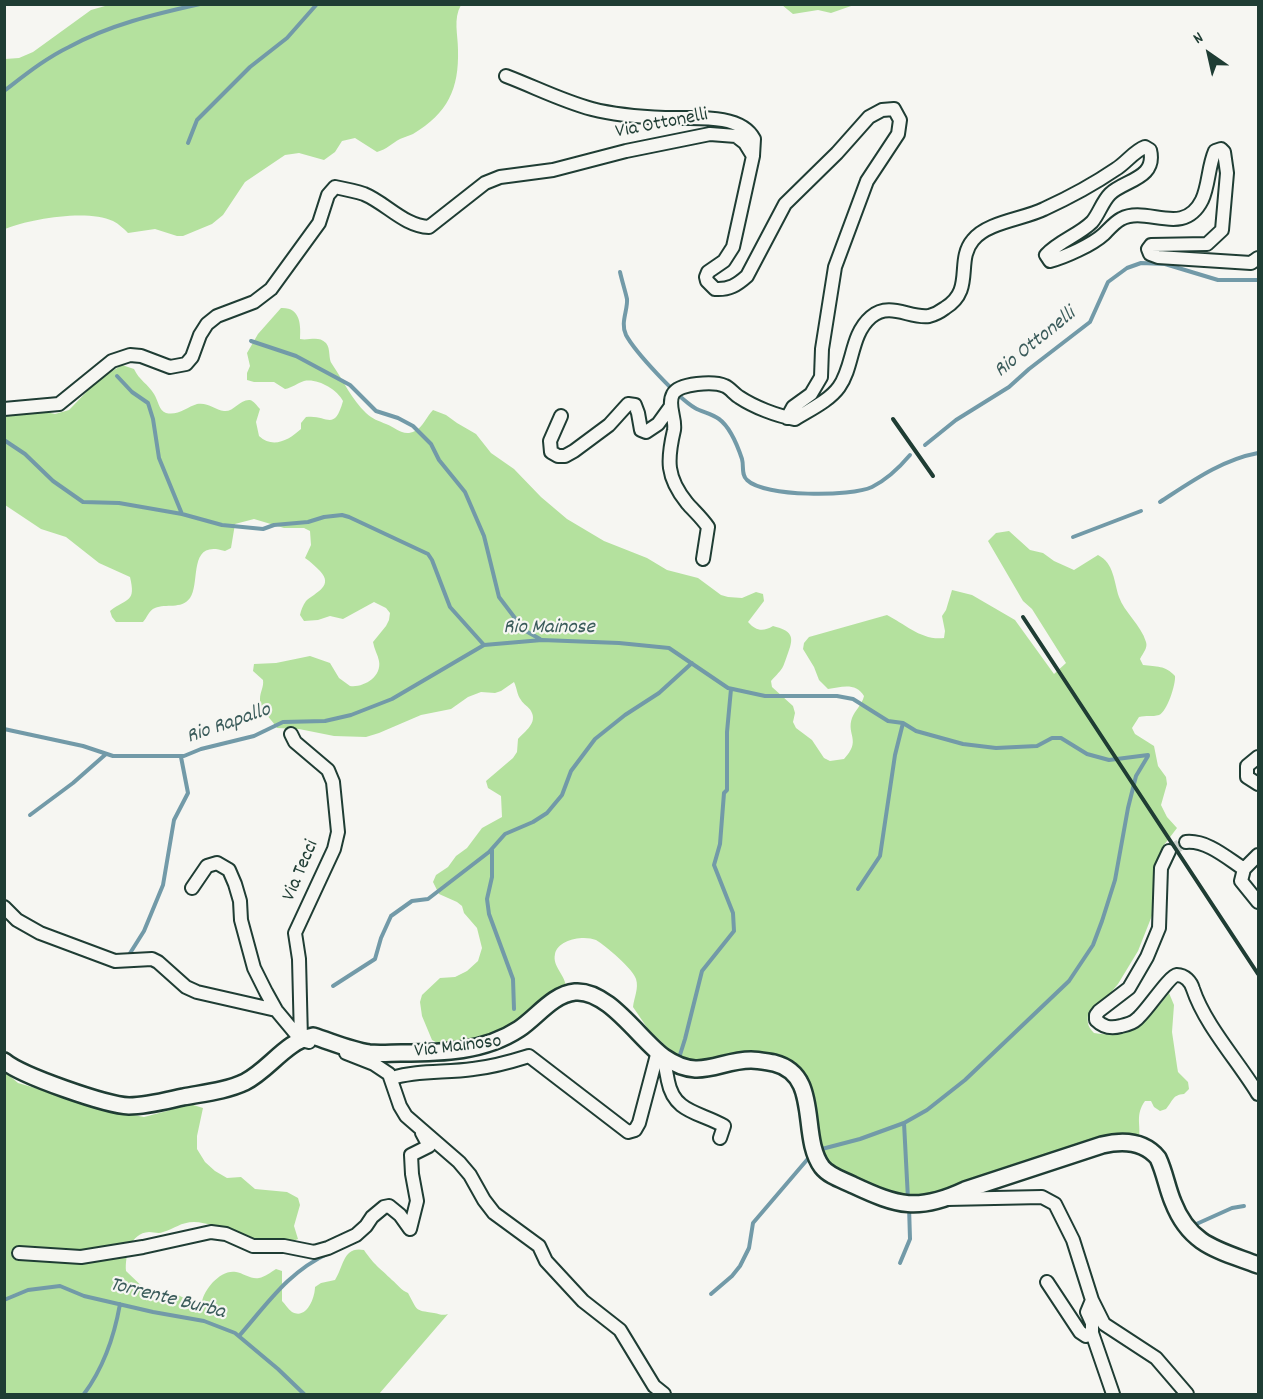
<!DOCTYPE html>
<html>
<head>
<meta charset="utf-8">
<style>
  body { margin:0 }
  #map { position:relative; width:1263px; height:1399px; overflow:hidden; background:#f6f6f2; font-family:Dekko,sans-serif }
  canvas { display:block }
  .frame { position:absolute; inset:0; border:6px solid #1f3d34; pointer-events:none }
  .north { position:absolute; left:1179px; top:24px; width:60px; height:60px; -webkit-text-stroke:4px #f6f6f2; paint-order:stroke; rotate:326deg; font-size:16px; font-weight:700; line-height:24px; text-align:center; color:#1f3d34 }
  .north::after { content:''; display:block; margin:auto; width:21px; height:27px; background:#1f3d34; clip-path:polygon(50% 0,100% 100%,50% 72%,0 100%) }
</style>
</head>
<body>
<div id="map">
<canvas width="1263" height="1399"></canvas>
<div class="frame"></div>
<div class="north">N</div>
</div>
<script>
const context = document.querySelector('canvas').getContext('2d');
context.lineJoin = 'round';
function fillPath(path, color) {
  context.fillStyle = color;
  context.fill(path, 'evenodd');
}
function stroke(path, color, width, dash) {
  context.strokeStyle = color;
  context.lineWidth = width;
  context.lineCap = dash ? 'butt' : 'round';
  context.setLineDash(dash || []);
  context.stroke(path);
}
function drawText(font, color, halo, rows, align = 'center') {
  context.font = font + ' Dekko,sans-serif';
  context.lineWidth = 4.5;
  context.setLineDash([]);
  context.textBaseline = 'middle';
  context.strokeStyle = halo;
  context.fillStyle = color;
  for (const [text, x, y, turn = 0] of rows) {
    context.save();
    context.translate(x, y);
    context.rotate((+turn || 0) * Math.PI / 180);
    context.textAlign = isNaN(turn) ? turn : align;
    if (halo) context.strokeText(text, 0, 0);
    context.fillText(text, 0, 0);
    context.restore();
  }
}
fillPath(new Path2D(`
  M126,4L461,5C453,19 458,34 458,50C459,89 448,113 413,134C409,136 404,137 400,139C391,144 387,149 377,152L355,138L342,141L335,152L324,160L299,153L285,155L245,182L223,215L212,224L183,236H177L155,229L128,233C124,229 119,224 113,221C87,209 30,219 5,229V59L19,58L33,52L91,10L105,6Z
  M782,5H854L831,13L818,10L793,14Z
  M281,308C300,307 301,324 300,339C309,341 318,335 326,343C331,349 328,359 332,364C343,380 352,400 366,413C372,419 379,421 386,424C397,428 403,437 415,431C423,427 427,416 433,410L446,415L457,423L476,434L491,453L514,469L541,497L567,519L604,541L647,558L667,570L698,578L721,595L728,597L742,598L756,592L763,594L764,601L748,622C756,631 763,632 773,626C791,631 795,635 788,653C782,670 784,667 771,681L772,687L793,706L795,713L793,722L796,728L812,740L824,758L830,761L844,759C862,740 846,735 852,718C855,710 862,705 864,696C856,682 841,687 828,689L819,680L814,667L803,649L804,643L809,637L887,615C905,624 922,641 944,638L945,631L942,616L946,610L952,590L972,595L1015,620L1054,674L1066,663L1032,609L1023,601L988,541L996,533L1009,531L1030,550L1043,553L1054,561L1074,570L1098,555C1114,563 1114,582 1119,597C1124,612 1141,625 1146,642C1148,648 1143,653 1140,659L1143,665C1157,667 1165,665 1175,676C1176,684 1167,712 1159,715C1152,717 1146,715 1139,717L1132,728L1135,734L1154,746L1158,766L1166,777L1167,784L1161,805L1167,817L1177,828L1164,845L1153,871V913L1138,951L1118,984L1103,1002L1088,1015C1087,1023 1088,1027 1094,1033C1104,1035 1117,1035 1127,1032C1140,1028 1161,1004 1169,993L1174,1005L1172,1032L1177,1066L1178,1072L1188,1082L1189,1089L1184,1094C1172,1095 1173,1101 1166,1109L1160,1111L1154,1107L1151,1101H1145C1135,1115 1141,1124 1139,1138L939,1198H894L829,1166L816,1137L811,1090L804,1075L790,1065L684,1059L667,1047L648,1029L633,1007C634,998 639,988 636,979C634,970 605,945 596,940C584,935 558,939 555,954C552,967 566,975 566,988L505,1035L443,1046L432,1040L422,1016L420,1002L422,995L440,978L455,977L467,971L478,961L482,948L477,928L464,913L462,906L457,902L439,894L433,882L436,875L448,867L456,856L467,848L482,828L502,817L501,796L488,788L486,781L513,758L517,752L518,739C525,731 538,723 531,711C529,707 523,704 521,700C517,695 517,688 514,682L501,691L495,693L481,692L468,697L451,709L421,715L379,733L366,737L334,736L299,729L277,728C272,720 259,708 260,699C260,692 264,687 263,680L253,671L254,664L276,663L310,656L330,663L339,678L350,686C363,688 382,677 379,661C378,655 374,649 373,642L386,626L389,620L390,613L386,608L374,602L343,619L330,616L318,620L304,621L300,615C301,610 303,605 306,601C316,592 334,586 320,571C315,566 311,562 305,558L311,545L310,531L304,528H284L254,519L235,524L231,548L225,551C187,539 201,582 190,598C181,610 166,603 155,608C149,610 147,618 143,622H116L112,617L110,611C128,597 136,603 130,577L99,563L66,537L41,529L5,505L4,414L42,411L55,414L69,410L98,380L122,365L134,369C139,380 148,384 154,394C158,400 159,411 166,413C178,416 187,407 197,404C208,402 215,410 224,411C234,412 240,399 250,400C254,401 257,406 260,409L256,422L259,436C273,449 289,440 301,429V423L306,417C327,414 334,433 343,401C337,389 317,378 304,381C297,383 292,388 285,389L274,382H254L247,380V373L250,366L247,353L258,334Z
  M4,1071L18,1083L118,1112L144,1117L167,1111L183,1105L190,1104L203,1108L197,1136V1149L205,1162L215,1171L227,1178L241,1177L255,1189L287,1192L298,1198L300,1205L294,1226L298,1239C266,1255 226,1223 194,1222C181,1222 174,1229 163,1232C159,1234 154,1232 149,1232C130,1233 125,1256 126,1271L150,1294L158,1296L178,1295L196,1304L202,1302C204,1289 221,1269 236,1272C243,1273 252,1280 259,1278C265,1277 271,1272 276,1269L282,1271V1301C285,1304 288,1309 292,1312C307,1320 315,1297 315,1287L321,1283L335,1280C344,1266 343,1246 364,1250C374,1265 380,1268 392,1280C398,1285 401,1290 408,1293C418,1311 414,1310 434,1313C440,1314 442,1316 448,1314L379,1394H5Z`), '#b4e19e');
stroke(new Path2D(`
  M4,91C25,75 46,58 69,47C109,25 155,14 200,4
  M188,143L197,120L250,67L287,38L317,4
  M620,272C622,281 625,290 627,299C628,310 620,323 626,335C635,352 678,398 695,408C702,412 712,414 719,419C730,427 738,447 742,459C744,466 741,475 747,480C764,497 851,497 872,487C888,479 899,468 910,455
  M251,341L296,356L350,385L376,411L398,418L413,426L431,444L439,460L465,492L484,536L499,597L524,630L540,639
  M117,376L132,392L148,403L153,419L159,458L182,514
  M4,440L25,454L53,481L83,502L119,503L182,514L222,525L263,529L274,525L308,522L324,517L342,515L349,517L428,554L432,560L450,607L484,645L542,640L619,643L669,648L728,688L765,696H837L853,699L888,721L903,723L916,731L963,744L996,748L1037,746L1052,738H1061L1087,754L1109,760L1148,755
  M925,445L956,420L1009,387L1029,369L1090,322L1108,282L1127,268L1141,263L1165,264L1218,280H1258
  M1160,502C1191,482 1221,460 1258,453
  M1073,537L1141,511
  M4,729L83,746L113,756H184L201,749L254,736L283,722L325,721L351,715L392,699L484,645
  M30,815L73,783L106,754
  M492,850V877L487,899L489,914L513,979L514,1009
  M858,889L880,856L895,755L903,723
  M127,958L144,931L163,885L174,820L188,793L181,757
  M333,986L375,959L381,938L391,916L412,901L428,899L489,852L505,834L533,822L547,813L562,795L571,771L595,739L625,715L659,693L692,663
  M679,1058L685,1039L702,971L734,931L733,913L714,865L720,844L724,793L727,790V732L731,689
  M904,1123L908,1199
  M818,1150L860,1139L904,1123L927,1110L965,1080L1069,981L1093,945L1102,921L1115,880L1128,808L1136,776L1148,756
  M1192,1226L1232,1208L1244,1206
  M900,1263L910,1239L909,1206
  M711,1294L732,1276L740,1266L749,1248L753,1223L812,1154
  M4,1300L28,1290L60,1286L84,1296L153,1312L204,1321L235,1333L278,1369L304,1394
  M239,1336C268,1303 288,1272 329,1253
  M84,1394C104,1367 114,1338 120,1304`), '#729aa8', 4);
stroke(new Path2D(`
  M1169,851L1186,842`), '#cbd1cc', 12, [12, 6]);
const minor = new Path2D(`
  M506,76C535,87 562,101 592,109C615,115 641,117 665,118C690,119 740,112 754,139L753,156
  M4,409L59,404L112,361L130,355L141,356L170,367L186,364L192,357L200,335L207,324L217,316L254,302L271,289L319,223L328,195L335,187C345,189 355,191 364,194C386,203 404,226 429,227L485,183L500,177L553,170L626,151L710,134L736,136L745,143L753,156L733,247L724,261L708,272L706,277L707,281L715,289C729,290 737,285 747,276L785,204L837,153L869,117L882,110L894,109L900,120L898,134L867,181L835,267L822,349L821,377L811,394L793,407L787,418
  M561,416L550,441L551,452L558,456H565L574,451L609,425L628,404L635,405L638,413L641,430L646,432L658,424L671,406
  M703,559L708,527C702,518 694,511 687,503C666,477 667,460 674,430C676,418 667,405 673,394C679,383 714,381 725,386C730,388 734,394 739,397C754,407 777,416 795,419C809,410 829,401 839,387C854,366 850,335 871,317C890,301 910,319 929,316C933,315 941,311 945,308C975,290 955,261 973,240C987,222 1024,219 1044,209C1068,198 1094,184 1116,169C1126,163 1134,151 1145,147L1150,150C1157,179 1124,180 1110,194C1102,202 1099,214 1092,222C1079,235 1059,241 1046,255L1050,261C1065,257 1092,245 1104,234C1109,229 1115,222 1121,219C1147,205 1183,238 1202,200C1209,185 1208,167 1215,151L1221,149L1224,152L1227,173L1222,230L1207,244L1151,245L1148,249L1150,254L1158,257L1251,263L1258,258
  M291,734L295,742L328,770L333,782L338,832L334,849L295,933L299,959L301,1039
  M1258,757L1247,766V777L1258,784
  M1186,842C1207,840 1227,858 1244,869
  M1169,851L1161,868L1159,928L1147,957L1129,988L1099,1011L1096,1015V1020C1103,1027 1110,1029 1121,1026C1126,1025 1133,1023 1137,1019C1147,1011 1169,976 1177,975C1185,975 1191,982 1193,989C1205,1025 1238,1061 1258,1094
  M1258,855L1244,869L1241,881L1258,902
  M192,888L207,866L217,863L229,870L235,884L240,901L241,920L254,968L266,992L276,1010L301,1040L309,1042
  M4,907L17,920L40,933L115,961L152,959L158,962L186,987L197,992L276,1010
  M346,1053L374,1064L389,1074L400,1106L406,1116L459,1162L470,1175L484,1200L494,1213L539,1246L546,1261L583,1301L620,1330L654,1386L664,1394
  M665,1058C665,1066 666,1073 668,1081C674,1113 700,1112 724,1126L720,1138
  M392,1078C418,1070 446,1073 473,1069C492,1067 510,1062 529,1056L628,1132L635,1130L639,1123L658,1051
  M947,1199L1042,1197L1055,1204L1073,1240L1092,1300L1104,1324L1156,1358L1187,1394
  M19,1253L81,1257L143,1247L211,1232L226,1234L253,1246H284L314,1252L328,1248L356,1235L366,1226L372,1217L384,1207L389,1206L400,1215L410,1229L417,1201L412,1174L411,1155L429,1146L422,1133
  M1047,1282L1080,1332L1086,1336L1092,1333
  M1092,1300L1087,1312L1092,1323V1333L1113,1394`);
const tertiary = new Path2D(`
  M4,1061C22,1076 106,1105 129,1106C147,1106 165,1101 183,1097C204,1093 226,1091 245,1082C269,1070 286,1041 313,1036C332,1042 350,1050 369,1053C380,1054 391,1053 401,1053C442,1053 484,1052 519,1029C537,1017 553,994 575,992C608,989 640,1040 664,1057C700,1082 718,1060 751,1060C759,1060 767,1062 774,1063C822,1075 799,1136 822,1167C829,1176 843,1180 853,1185C898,1206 918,1212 965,1190L1102,1145C1123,1140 1144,1141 1158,1158C1165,1173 1167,1188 1173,1202C1190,1246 1219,1250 1258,1265`);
stroke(minor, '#1f3d34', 16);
stroke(tertiary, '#1f3d34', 20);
stroke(minor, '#f6f6f2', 12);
stroke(tertiary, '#f6f6f2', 15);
stroke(new Path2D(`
  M893,419L933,476
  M1023,617L1258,974`), '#1f3d34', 4);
drawText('20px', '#1f3d34', '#f6f6f2', [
  ["Via Ottonelli",662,125,-11],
  ["Via Tecci",302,871,-67],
  ["Via Mainoso",458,1048,-7]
]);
drawText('italic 21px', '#3b5c5b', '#f6f6f2', [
  ["Rio Ottonelli",1036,344,-39],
  ["Rio Mainose",549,629],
  ["Rio Rapallo",229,725,-19],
  ["Torrente Burba",167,1300,14]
]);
</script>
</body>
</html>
